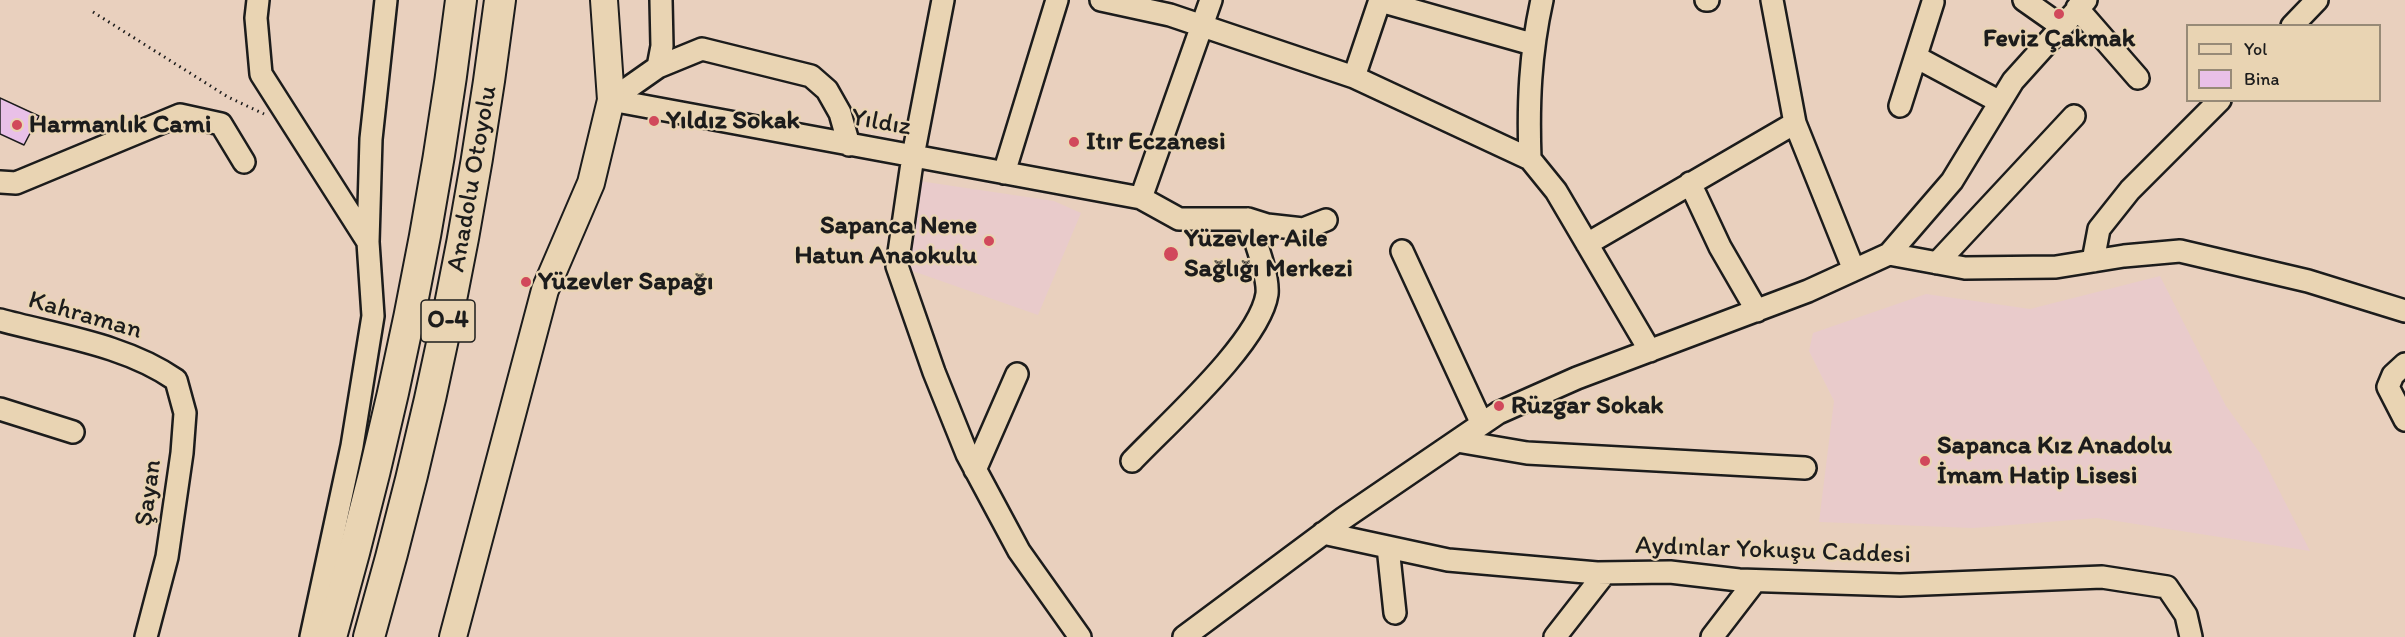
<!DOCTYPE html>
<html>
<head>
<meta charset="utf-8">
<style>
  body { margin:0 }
  #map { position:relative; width:2405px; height:637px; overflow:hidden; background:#e9d0be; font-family:Itim,sans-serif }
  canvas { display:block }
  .legend { position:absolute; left:2186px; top:24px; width:195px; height:78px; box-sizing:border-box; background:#e9d4b3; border:2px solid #978a77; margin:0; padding:8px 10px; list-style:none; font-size:18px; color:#1c1c1c }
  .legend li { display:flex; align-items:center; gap:12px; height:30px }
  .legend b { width:30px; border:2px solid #978a77 }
</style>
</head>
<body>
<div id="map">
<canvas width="2405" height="637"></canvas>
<ul class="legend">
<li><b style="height:8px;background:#e9d4b3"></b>Yol</li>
<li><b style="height:16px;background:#e9c0e8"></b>Bina</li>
</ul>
</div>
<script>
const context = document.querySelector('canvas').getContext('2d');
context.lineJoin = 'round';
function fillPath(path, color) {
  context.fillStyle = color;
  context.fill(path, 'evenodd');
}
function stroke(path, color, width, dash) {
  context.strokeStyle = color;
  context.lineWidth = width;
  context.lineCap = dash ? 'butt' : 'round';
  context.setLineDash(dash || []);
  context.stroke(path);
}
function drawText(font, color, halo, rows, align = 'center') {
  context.font = font + ' Itim,sans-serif';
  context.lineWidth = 4.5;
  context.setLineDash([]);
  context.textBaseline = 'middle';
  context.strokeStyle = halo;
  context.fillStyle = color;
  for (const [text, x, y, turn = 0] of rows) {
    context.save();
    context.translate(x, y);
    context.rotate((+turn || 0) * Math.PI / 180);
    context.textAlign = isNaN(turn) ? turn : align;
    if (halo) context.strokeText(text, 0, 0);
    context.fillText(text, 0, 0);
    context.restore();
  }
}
fillPath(new Path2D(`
  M919,181L1054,201L1081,213L1038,315L904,268Z
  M2160,276L2226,406L2260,453L2310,551L2097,518L1973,528L1819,522L1834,401L1809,351L1813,333L1926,294L2030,309Z`), '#e9cbcb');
const building = new Path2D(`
  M0,98L39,116L24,145L0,134Z`);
fillPath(building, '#e9c0e8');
stroke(building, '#1c1c1c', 1.5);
const minor = new Path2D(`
  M258,0L256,18L261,74L368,242
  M943,0L913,156L897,266L934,372L967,454L1019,551L1080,637
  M1101,0L1170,15L1354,77L1530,159L1556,191L1650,351
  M1706,0H1708
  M2024,0L2061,26
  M1380,1L1532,44
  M2077,8L2138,78
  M2292,26L2317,0
  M1916,57L2000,102
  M658,67L702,49L811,76L827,90L840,113L849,145
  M1354,77L1380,0
  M611,100L1141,198L1179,219H1248L1267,225L1303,229L1326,220
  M611,100L658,67L662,46L661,0
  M1900,106L1933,2
  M1795,123L1854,270
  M1530,159C1528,104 1530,54 1542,0
  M1004,173L1057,0
  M0,182L16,183L180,115L221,124L244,162
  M1690,183L1720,247L1757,311
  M1141,198L1211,0
  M1587,244L1795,123L1772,0
  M1402,251L1482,424
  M1889,254L1965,268L2056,267L2124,256L2180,251L2308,281L2405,311
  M2093,261L2099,229L2130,190L2220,100
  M1937,263L2074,116
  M0,320C59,336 126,345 176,380L185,413L182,453L167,557L146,637
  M2405,364L2393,375L2388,387L2405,420
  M0,409L73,432
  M1457,441L1527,453L1805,468
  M1132,461C1167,424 1260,342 1267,294C1269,275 1254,238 1248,219
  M975,470L1017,374
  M1323,533L1448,560L1597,573L1670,572L1739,580L1900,585L2102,577L2167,587L2186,615L2191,637
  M1388,547L1395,613
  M311,637L352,446L373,316L368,242L371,139L386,0
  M1184,637L1344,518L1498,413L1577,378L1808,291L1889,254L1952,181L2013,81L2086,0
  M1555,637L1605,573
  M1712,637L1755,581`);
const major = new Path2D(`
  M453,637L545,290L591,183L611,100L604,0`);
const highway = new Path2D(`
  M331,637C390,429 435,215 461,0
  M369,637C429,428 473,215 500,0`);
stroke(minor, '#1c1c1c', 26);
stroke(major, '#1c1c1c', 30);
stroke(highway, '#1c1c1c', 34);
stroke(new Path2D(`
  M93,12L228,97L264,114`), '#1c1c1c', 3, [1.5, 4.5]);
stroke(minor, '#e9d4b3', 21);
stroke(major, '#e9d4b3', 26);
stroke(highway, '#e9d4b3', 30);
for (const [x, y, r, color] of [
  [2059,14,6,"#d1495b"],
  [654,121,6,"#d1495b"],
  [17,125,6,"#d1495b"],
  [1074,142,6,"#d1495b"],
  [989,241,6,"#d1495b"],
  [1171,254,8,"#d1495b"],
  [526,282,6,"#d1495b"],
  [1499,406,6,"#d1495b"],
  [1925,461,6,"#d1495b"]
]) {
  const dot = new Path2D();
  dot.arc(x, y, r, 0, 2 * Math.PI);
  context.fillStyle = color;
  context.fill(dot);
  stroke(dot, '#e9d4b3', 2);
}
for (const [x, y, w] of [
  [448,321,54]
]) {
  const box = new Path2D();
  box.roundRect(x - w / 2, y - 21, w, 42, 4.5);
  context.fillStyle = '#e9d4b3';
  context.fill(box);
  stroke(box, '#1c1c1c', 1.5);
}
drawText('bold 24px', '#1c1c1c', null, [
  ["O-4",448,321]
]);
drawText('bold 26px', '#1c1c1c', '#e9d4b3', [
  ["Feviz Çakmak",2059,39,"center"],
  ["Yıldız Sokak",666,121],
  ["Harmanlık Cami",29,125],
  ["Itır Eczanesi",1086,142],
  ["Sapanca Nene",977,226,"right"],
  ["Hatun Anaokulu",977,256,"right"],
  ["Yüzevler Aile",1184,239],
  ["Sağlığı Merkezi",1184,269],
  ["Yüzevler Sapağı",538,282],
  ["Rüzgar Sokak",1511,406],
  ["Sapanca Kız Anadolu",1937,446],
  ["İmam Hatip Lisesi",1937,476]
], 'left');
drawText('26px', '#1c1c1c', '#e9d4b3', [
  ["Yıldız",881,123,10],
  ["Anadolu Otoyolu",473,179,-80],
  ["Kahraman",85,316,16],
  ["Şayan",149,493,-82],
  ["Aydınlar Yokuşu Caddesi",1773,551,2]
]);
</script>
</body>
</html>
